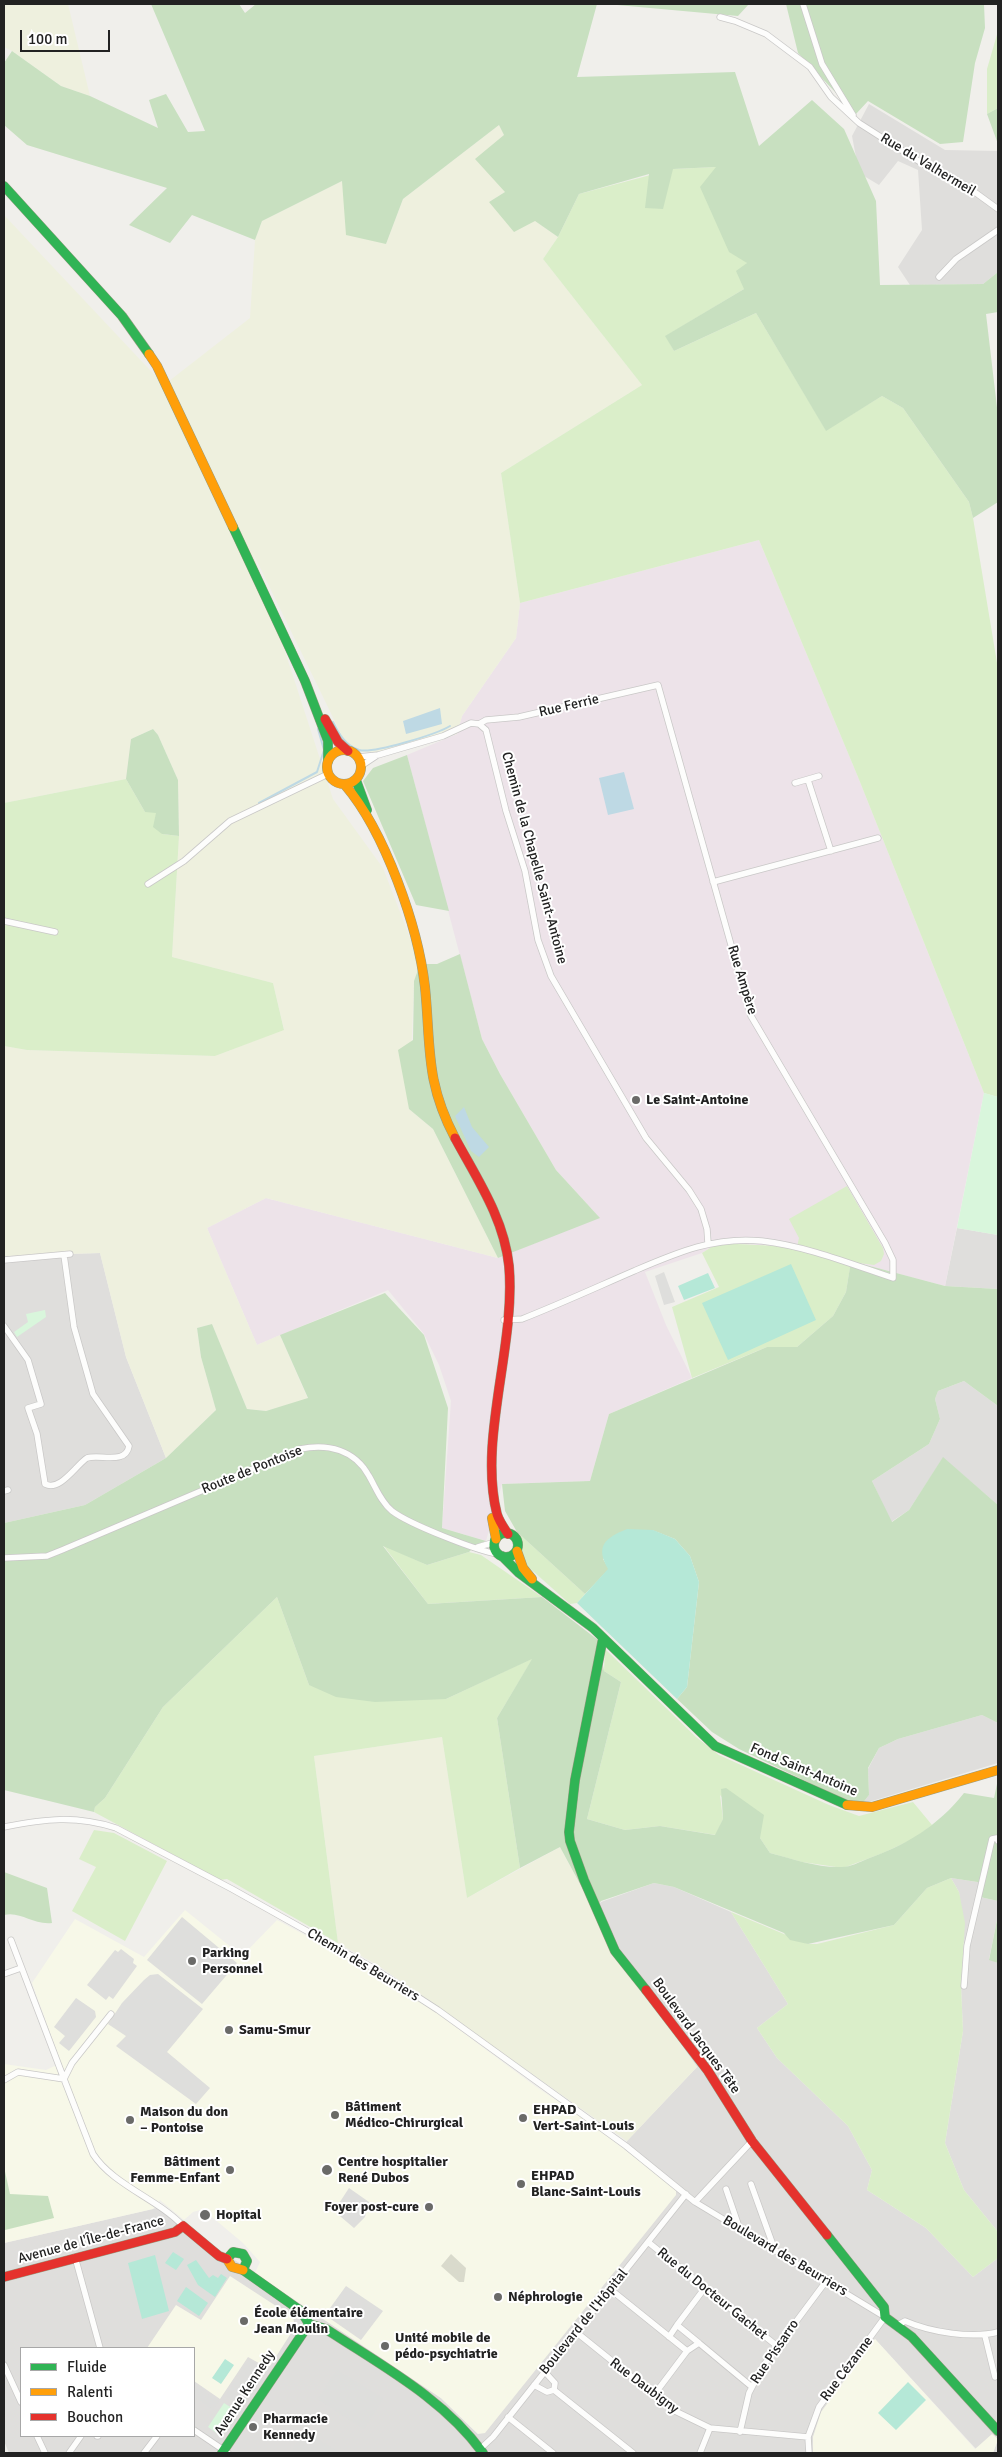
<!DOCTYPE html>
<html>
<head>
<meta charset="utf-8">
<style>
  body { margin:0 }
  #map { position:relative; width:1002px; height:2457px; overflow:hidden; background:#f0efeb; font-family:Signika,sans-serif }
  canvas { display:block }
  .frame { position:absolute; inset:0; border:5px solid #222; pointer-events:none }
  .legend { position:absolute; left:20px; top:2347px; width:175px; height:90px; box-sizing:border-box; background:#fff; border:1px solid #a7a7a7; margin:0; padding:6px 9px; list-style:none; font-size:15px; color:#222 }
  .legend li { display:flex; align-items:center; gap:10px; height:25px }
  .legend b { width:25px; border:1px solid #a7a7a7 }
  .scale { position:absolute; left:20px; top:30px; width:90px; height:22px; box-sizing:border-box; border:2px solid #222; border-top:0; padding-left:6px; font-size:15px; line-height:18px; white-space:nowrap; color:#222; -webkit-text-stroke:4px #fff; paint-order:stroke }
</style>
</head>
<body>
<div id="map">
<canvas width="1002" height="2457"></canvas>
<div class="frame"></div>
<ul class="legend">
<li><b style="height:6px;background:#30b455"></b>Fluide</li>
<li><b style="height:6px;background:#ff9f0a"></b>Ralenti</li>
<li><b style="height:6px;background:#e5322d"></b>Bouchon</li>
</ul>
<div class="scale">100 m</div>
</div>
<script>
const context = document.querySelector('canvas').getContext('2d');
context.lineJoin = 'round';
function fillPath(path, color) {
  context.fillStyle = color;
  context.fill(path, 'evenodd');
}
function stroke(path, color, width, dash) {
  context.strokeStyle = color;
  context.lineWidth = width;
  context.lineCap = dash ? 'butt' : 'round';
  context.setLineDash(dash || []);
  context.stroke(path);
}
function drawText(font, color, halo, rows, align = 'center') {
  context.font = font + ' Signika,sans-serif';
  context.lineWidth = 4;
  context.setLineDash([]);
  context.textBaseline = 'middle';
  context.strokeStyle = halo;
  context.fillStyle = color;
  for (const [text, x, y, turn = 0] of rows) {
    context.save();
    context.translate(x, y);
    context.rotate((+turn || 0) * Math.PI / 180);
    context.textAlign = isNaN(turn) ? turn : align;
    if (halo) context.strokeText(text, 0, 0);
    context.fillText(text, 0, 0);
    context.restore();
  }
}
fillPath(new Path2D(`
  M869,104L945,150L998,151V272L983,284L910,285L898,267L922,230L918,170L898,161L879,185L859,173L852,136Z
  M957,1228L998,1235V1289L945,1286Z
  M100,1253L126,1357L166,1458L85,1505L4,1523V1256Z
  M964,1381L998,1406V1505L943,1458L909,1510L891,1522L872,1481L929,1444L940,1419L935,1399L938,1391Z
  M982,1715L998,1723V1763L862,1804L869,1795L868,1769L879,1748L898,1739Z
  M951,1878L984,1883L980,1897L998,1901V1915L989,1959L998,1963V2232L964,2190L945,2143L963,2031L961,1986L964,1948L959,1892Z
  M654,1883L674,1887L731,1912L788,2004L757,2028L777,2058L848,2126L872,2170L867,2190L926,2228L973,2277L998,2258V2453H993L998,2440L976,2449L875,2339L813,2437V2453H9L4,2441V2243L157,2208L441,2398L478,2434L676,2190L624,2149L627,2141L697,2067L615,1951L594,1910L601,1902ZM21,2348H194V2436H21Z`), '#dfdedc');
fillPath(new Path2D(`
  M759,540L858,777L984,1093L945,1286L797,1247L718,1243L702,1253L645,1272L666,1325L692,1378L609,1414L590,1481L502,1484L486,1541L442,1528L451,1401L439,1365L424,1334L388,1290L257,1345L207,1228L266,1198L498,1258L599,1217L556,1170L500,1074L482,1039L407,755L457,734L462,716L516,638L520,603Z`), '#ede3e9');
fillPath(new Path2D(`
  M185,1910L242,1956L277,1920L372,1971L426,2005L535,2086L592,2124L676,2190V2195L485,2433L478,2434L441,2398L255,2273L260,2262L243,2243L206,2212L200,2210L193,2212L184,2220L160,2200L153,2209L4,2243V2064L46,2070L61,2063L32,1983L75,1919L144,1957Z
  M230,2276L293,2317L295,2327L270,2366H264L248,2357L220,2399L194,2381V2348H147L176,2305L201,2320Z
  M875,2339L975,2449L992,2434L998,2439L993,2453H813V2437L821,2412Z`), '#f7f8e8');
fillPath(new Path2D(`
  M664,1272L675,1302L664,1305L655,1276Z
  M182,1917L237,1963L202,2004L147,1960Z
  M121,1949L134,1959L133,1963L137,1966L113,1999L109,1996L106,2000L87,1985L115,1950L118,1952Z
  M158,1974L203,2009L167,2052L210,2088L196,2104L116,2046L126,2036L108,2024L122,2003L144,1980L150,1975Z
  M76,1998L95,2011L96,2017L69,2051L59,2043L65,2036L54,2027Z
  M349,2188L369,2202L365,2217L354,2228L334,2211Z
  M346,2286L383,2311L361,2340L325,2315Z
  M249,2359L265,2370L241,2407L226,2396Z
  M337,2370L383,2398L364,2429L318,2399Z
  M194,2384L219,2401L213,2410L194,2396Z
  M305,2431L340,2453H291Z`), '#dededc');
fillPath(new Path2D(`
  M451,2254L466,2268L464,2282H459L441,2266Z`), '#d9dacc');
fillPath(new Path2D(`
  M4,4H68L90,96L61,86L12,51L4,47Z
  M499,125L504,135L505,192L489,202L535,221L558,237L543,259L642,385L501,473L520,603L516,638L462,716L457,734L381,752H359L344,740L253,553L333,799L383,868L420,964L414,981L409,1109L433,1129L498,1258L266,1198L207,1228L257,1345L280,1335L308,1399L266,1411L247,1409L212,1324L197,1328L201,1357L216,1410L166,1458L126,1357L100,1253L4,1256V1046L27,1050L215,1056L284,1029L273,983L172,957L179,836L178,780L158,735L153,729L131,739L126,779L4,803V215L164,385L250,318L255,240L262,221L342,181L386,244L403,199Z
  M442,1737L467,1898L560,1847L615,1951L697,2067L627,2141L379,1966L338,1943L314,1756Z`), '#eef0de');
fillPath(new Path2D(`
  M997,4H998V108L987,114V69L998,31Z
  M716,167L747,263L744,289L666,336L674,351L756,313L826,430L882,396L903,408L969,502L973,518L998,669V1097L984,1093L858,777L759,540L520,603L501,473L642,385L543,259L558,237L579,194L673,169Z
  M126,779L145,812H156L162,834L179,836L172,957L273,983L284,1030L215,1056L27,1050L4,1046V803Z
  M847,1186L883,1248L884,1254L881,1261L874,1265L851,1262L846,1292L833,1316L797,1347H767L692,1378L672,1307L719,1287L702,1253L718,1243L797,1247L799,1238L789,1219Z
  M517,1532L585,1594L577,1603L570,1604L525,1564Z
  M383,1545L427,1565L469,1552L481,1555L542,1597L428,1604Z
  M277,1597L309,1685L446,1699L533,1658L497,1718L520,1868L467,1898L442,1737L314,1756L338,1943L227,1879L220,1880L94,1812L95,1807L105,1798L163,1707Z
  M605,1649L696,1737L719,1755L829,1805L859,1816L913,1802L932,1825L915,1838L883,1853L843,1868L802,1862L770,1853L760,1838L720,1795L723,1819L716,1835L660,1826L625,1830L587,1819L621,1682L604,1671Z
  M94,1830L114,1833L167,1861L125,1941L72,1911L96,1867L79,1859Z
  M951,1878L959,1892L965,1923L961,1986L963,2031L945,2143L964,2190L998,2232V2258L973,2277L926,2228L867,2190L872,2170L848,2126L777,2058L757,2028L788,2004L731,1912L808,1944H817L894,1925L927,1888Z`), '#daeec9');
fillPath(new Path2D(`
  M105,4H239L245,13L256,4H597L577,77L735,72L759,146L812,100L844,129L876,201L880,285L983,284L998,272V312L986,314L998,416V502L973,518L969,502L903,408L882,396L826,431L756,313L674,351L665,336L744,289L736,271L747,263L729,252L700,187L716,167L673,169L663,209L645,208L649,174L579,194L558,237L535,221L514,232L489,202L505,192L475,159L504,135L499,125L403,199L386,244L346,235L342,181L262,221L255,240L192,215L170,243L129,225L167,188L27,145L4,125V63L12,51L61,86L90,96L158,128L149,100L166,94L188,132L205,131L151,4Z
  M606,4H749L738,16Z
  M786,4H984L985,28L975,63L963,142L940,144L868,101L856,114L798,53Z
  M998,108V144L987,114Z
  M153,729L158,735L178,780L179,836L162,834L153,827L156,813L145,812L126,779L131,739Z
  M407,755L449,911L416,905L363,781L373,768Z
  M460,954L482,1039L500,1074L556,1170L600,1218L498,1258L433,1129L409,1109L398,1050L413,1040L414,981L420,964H437Z
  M851,1261L945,1286L998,1289V1406L964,1381L938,1391L935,1399L940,1419L929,1444L872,1481L892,1522L909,1510L943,1457L998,1505V1723L982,1715L898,1739L879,1748L868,1768L869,1795L862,1804L845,1800L739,1749L712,1732L677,1699L687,1687L699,1582L690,1556L675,1539L652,1530L603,1559L609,1569L585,1594L517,1532L505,1511L502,1484L590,1481L609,1414L767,1347H797L833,1316L846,1292Z
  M385,1293L424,1335L448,1408L442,1528L486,1541L476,1545L469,1552L427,1565L383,1546L428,1604L542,1597L598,1640L604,1671L621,1682L587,1819L625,1830L660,1826L715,1835L723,1819L721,1789L726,1788L764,1815L760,1838L770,1853C793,1859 818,1868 842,1867C850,1867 860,1862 867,1859C906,1845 938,1826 964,1793L994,1798L998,1779V1901L980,1897L984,1883L951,1878L927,1888L894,1925L808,1944L790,1940L784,1933L674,1887L654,1883L601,1901L594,1910L560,1847L520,1868L497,1718L532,1659L446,1699L375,1702L336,1697L309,1685L277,1597L163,1707L105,1798L95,1807L94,1812L4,1790V1523L85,1505L166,1458L216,1410L201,1357L197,1328L212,1324L247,1409L266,1411L308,1398L280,1335Z
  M4,1872L47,1888L52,1923C32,1925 21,1911 4,1915Z
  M998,1915V1963L989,1960Z
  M4,2167L10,2194L48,2196L54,2218L5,2230Z`), '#c8e0c0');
fillPath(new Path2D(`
  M984,1093L998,1097V1235L957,1228Z
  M45,1310L46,1317L17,1337L14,1332L28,1322L26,1314Z
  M224,2403L235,2410L219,2435L208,2427Z`), '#d9f6dc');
fillPath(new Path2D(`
  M791,1264L816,1320L728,1360L702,1303Z
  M708,1273L715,1288L684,1300L678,1286Z
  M627,1529L653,1530L675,1539L690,1556L699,1582L687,1687L677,1699L577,1603L608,1569C595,1546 605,1538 627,1529Z
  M173,2252L184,2259L176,2270L165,2263Z
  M155,2255L169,2311L142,2319L128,2263Z
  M196,2260L209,2278L213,2275L218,2278L221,2274L227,2278L215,2297L198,2285L187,2265Z
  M186,2287L208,2303L199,2316L177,2301Z
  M225,2359L234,2365L221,2384L212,2378Z
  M908,2382L926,2400L896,2430L878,2413Z`), '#b5e8d7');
fillPath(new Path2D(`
  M440,708L442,724L406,734L403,721Z
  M624,772L634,809L608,815L599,778Z
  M464,1107L472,1127L489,1147L479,1157L471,1151L455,1116Z`), '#bed9e4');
stroke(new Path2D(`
  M333,722C339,734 345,745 359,750C373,754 437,734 450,726
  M259,803L317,772L324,750L318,729`), '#bed9e4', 2);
const street = new Path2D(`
  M803,4L822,64L853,115
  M720,17L735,21L766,34L810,67L831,97L859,123L931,169L965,185L998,209
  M939,277L956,259L998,230
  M479,724L486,720L519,717L658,685L751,1016L885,1243L893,1260V1278C851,1264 806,1246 762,1241C715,1236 676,1253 634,1271C597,1287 560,1304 522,1319L504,1320
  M358,757L378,755L443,736L471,723L479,724L486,730L506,811L525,871L538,940L551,976L646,1138L689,1190L701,1209L707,1229L708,1243
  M361,766L376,756
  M808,780L831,851
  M795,783L819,776
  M713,882L878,838
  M148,884L184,861L230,821L328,774
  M4,921L55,932
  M4,1260L70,1254
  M4,1326L28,1360L41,1404L28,1408L37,1434L45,1484C60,1492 76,1465 87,1458C100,1454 126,1465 129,1446L93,1394L74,1327L64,1255
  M4,1491L8,1490
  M478,1547L495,1542
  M4,1558L47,1556L62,1550L300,1449C328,1443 355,1450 369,1476C376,1488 381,1502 392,1511C409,1524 477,1551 498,1554
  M4,1827C45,1819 75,1815 116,1828L232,1889L373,1968L438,2010L626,2146L695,2202L885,2317L819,2407L808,2437L809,2453
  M11,1940L64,2079
  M4,1974L21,1968
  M964,1986L967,1946L992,1839L997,1838L998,1841
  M111,2014L72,2063L64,2079L93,2154C113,2185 158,2199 183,2226
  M4,2080L18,2072L64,2079
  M751,2184L774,2248
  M726,2189L739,2227
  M695,2202L752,2141
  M648,2242L777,2346
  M75,2257L100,2348
  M610,2289L687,2351L699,2343L677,2325L669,2337
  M677,2325L704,2289
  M898,2325L905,2321C930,2332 972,2339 998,2332
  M576,2332L673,2410L710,2428L808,2437
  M985,2336L995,2377
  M699,2343L752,2387
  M4,2365L21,2402
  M544,2371L555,2383L554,2390
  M534,2385L547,2392L554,2390
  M554,2390L633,2453
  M654,2395L687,2351
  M508,2417L553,2453
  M194,2430L228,2453
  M740,2432L749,2393L763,2366L827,2280
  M37,2436L45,2453
  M97,2436H98
  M480,2449L493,2437L686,2194
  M69,2453L81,2436
  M144,2453L157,2436
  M700,2453L710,2428`);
const fast = new Path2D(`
  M4,186L122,316L149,354
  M233,527L305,681L328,741V761
  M356,780L367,810
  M494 1545a12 12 0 1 1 24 0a12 12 0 1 1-24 0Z
  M502,1556L519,1573L593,1628L715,1746L847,1805
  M603,1638L575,1780L569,1832L570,1841L584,1880L615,1951L646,1990
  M827,2235L884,2307L885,2317L912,2337L998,2431
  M227,2259L233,2252L243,2254L247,2261L243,2270
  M243,2270L301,2311L309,2324L326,2329C382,2366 443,2398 483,2453
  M222,2453L309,2324`);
const slow = new Path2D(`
  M149,354L157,366L233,527
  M327 767a17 17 0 1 1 34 0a17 17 0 1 1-34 0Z
  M345,785C385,832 418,926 425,987C431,1047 425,1081 455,1138
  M492,1518L496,1539
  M517,1551L523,1568L532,1579
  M847,1805L872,1807L998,1770
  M227,2259L232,2267L243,2270`);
const jam = new Path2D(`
  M325,719L338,742L348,751
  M455,1138C477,1179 504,1218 509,1266C516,1346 478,1439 497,1514C499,1521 504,1528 508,1534
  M646,1990L708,2071L752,2141L827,2235
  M4,2277L175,2232L183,2226L219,2256L227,2259`);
stroke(street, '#c9c8c7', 7);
stroke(fast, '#979b81', 10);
stroke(slow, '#979b81', 10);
stroke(jam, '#979b81', 10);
stroke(street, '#fdfdfc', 5.5);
stroke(fast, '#30b455', 9);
stroke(slow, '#ff9f0a', 9);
stroke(jam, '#e5322d', 9);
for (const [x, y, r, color] of [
  [636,1100,5,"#6a6a68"],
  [192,1961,5,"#6a6a68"],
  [229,2030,5,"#6a6a68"],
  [335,2115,5,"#6a6a68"],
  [523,2118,5,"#6a6a68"],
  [130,2120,5,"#6a6a68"],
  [230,2170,5,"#6a6a68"],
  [327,2170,6,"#6a6a68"],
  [521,2184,5,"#6a6a68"],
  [429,2207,5,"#6a6a68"],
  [205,2215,6,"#6a6a68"],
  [498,2297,5,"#6a6a68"],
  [244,2321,5,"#6a6a68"],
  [385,2346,5,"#6a6a68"],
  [253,2427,5,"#6a6a68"]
]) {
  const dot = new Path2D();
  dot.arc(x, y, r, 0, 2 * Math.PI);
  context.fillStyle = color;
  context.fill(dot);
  stroke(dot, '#fff', 2);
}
drawText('14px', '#222', '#fff', [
  ["Rue du Valhermeil",928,165,31],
  ["Rue Ferrie",569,706,-13],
  ["Chemin de la Chapelle Saint-Antoine",534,858,75],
  ["Rue Ampère",742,980,73],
  ["Route de Pontoise",252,1470,-22],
  ["Fond Saint-Antoine",804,1770,23],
  ["Chemin des Beurriers",363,1965,31],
  ["Boulevard Jacques Tête",696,2036,54],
  ["Avenue de l'Île-de-France",91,2240,-15],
  ["Boulevard des Beurriers",785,2256,31],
  ["Rue du Docteur Gachet",712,2294,39],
  ["Boulevard de l'Hôpital",584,2322,-51],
  ["Rue Pissarro",775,2352,-56],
  ["Rue Cézanne",847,2369,-53],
  ["Rue Daubigny",644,2386,37],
  ["Avenue Kennedy",245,2393,-57]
]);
drawText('bold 14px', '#222', '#fff', [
  ["Le Saint-Antoine",646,1100],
  ["Parking",202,1953],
  ["Personnel",202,1969],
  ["Samu-Smur",239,2030],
  ["Bâtiment",345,2107],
  ["Médico-Chirurgical",345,2123],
  ["EHPAD",533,2110],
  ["Vert-Saint-Louis",533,2126],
  ["Maison du don",140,2112],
  ["– Pontoise",140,2128],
  ["Bâtiment",220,2162,"right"],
  ["Femme-Enfant",220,2178,"right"],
  ["Centre hospitalier",338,2162],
  ["René Dubos",338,2178],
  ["EHPAD",531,2176],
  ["Blanc-Saint-Louis",531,2192],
  ["Foyer post-cure",419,2207,"right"],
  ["Hopital",216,2215],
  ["Néphrologie",508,2297],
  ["École élémentaire",254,2313],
  ["Jean Moulin",254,2329],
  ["Unité mobile de",395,2338],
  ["pédo-psychiatrie",395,2354],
  ["Pharmacie",263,2419],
  ["Kennedy",263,2435]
], 'left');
</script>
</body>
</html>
